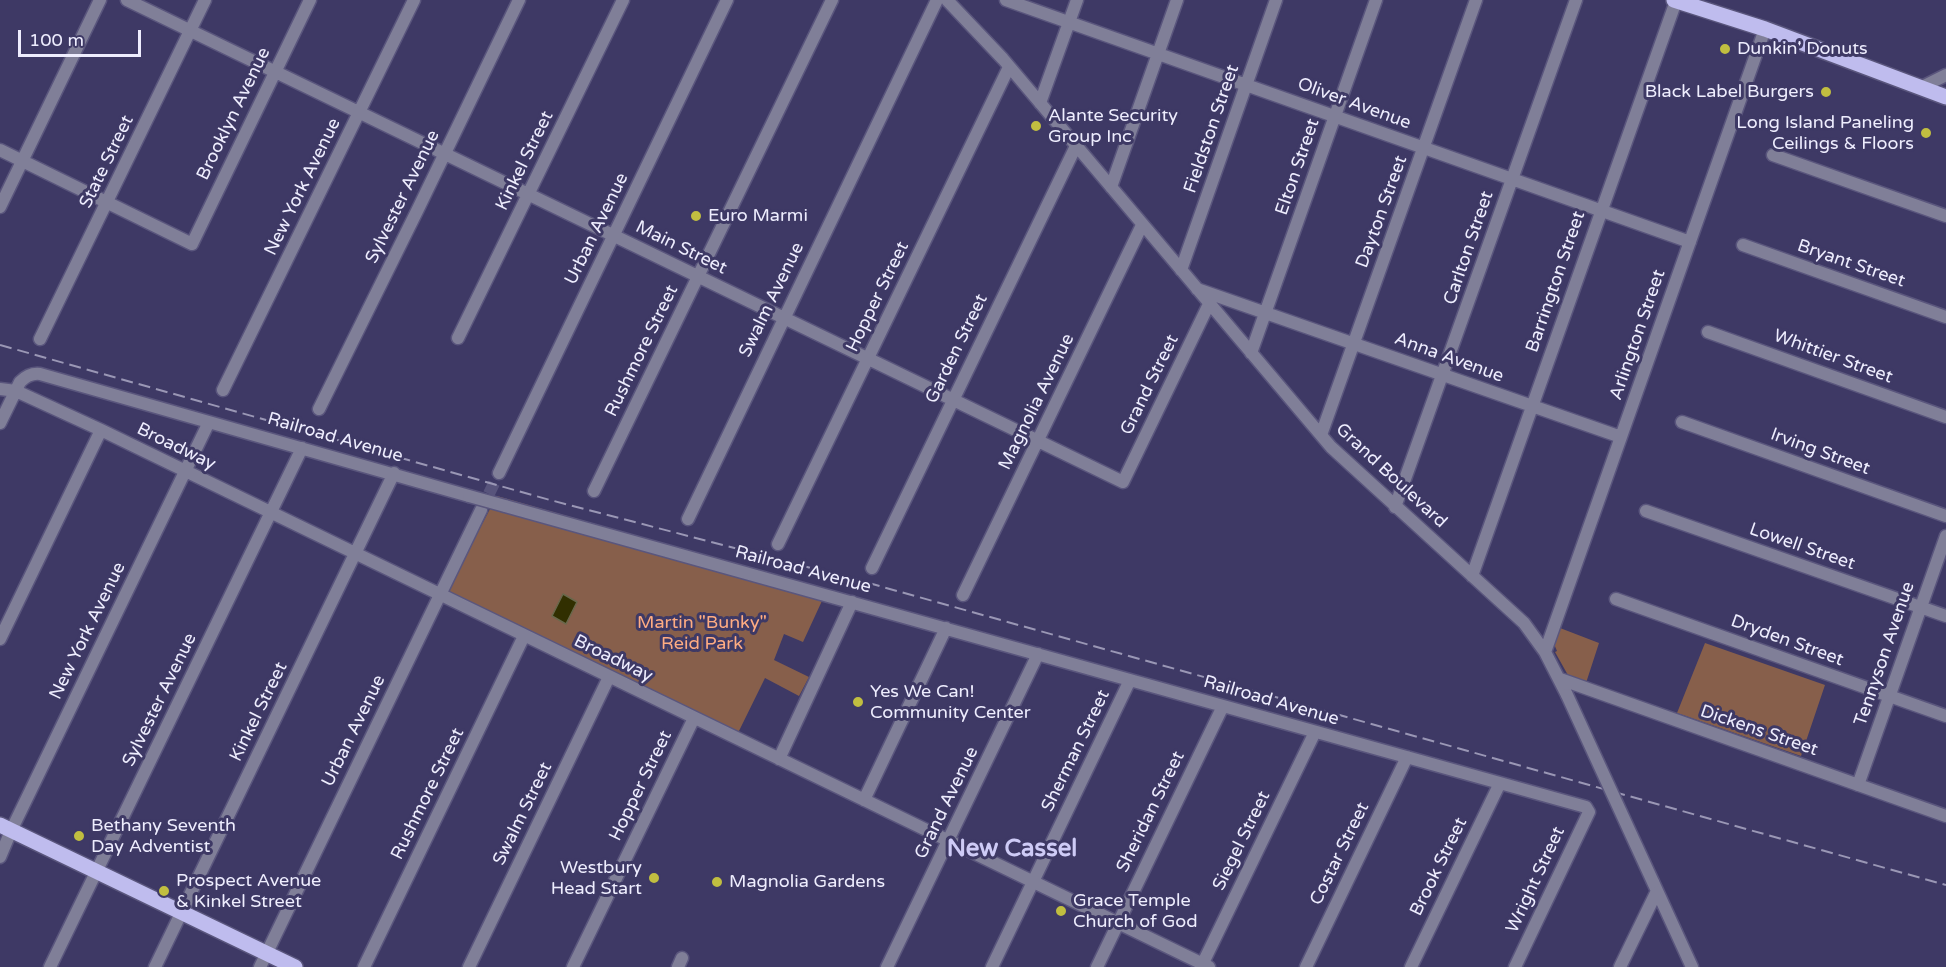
<!DOCTYPE html>
<html>
<head>
<meta charset="utf-8">
<style>
  body { margin:0 }
  #map { position:relative; width:1946px; height:967px; overflow:hidden; background:#3e3965; font-family:"Varela Round",sans-serif }
  canvas { display:block }
  .scale { position:absolute; left:18px; top:30px; width:123px; height:27px; box-sizing:border-box; border:3px solid #eeedfe; border-top:0; padding-left:8px; font-size:18px; line-height:21px; white-space:nowrap; color:#eeedfe; -webkit-text-stroke:4px #3e3965; paint-order:stroke }
</style>
</head>
<body>
<div id="map">
<canvas width="1946" height="967"></canvas>
<div class="scale">100 m</div>
</div>
<script>
const context = document.querySelector('canvas').getContext('2d');
context.lineJoin = 'round';
function fillPath(path, color) {
  context.fillStyle = color;
  context.fill(path, 'evenodd');
}
function stroke(path, color, width, dash) {
  context.strokeStyle = color;
  context.lineWidth = width;
  context.lineCap = dash ? 'butt' : 'round';
  context.setLineDash(dash || []);
  context.stroke(path);
}
function drawText(font, color, halo, rows, align = 'center') {
  context.font = font + ' "Varela Round",sans-serif';
  context.lineWidth = 6;
  context.setLineDash([]);
  context.textBaseline = 'middle';
  context.strokeStyle = halo;
  context.fillStyle = color;
  for (const [text, x, y, turn = 0] of rows) {
    context.save();
    context.translate(x, y);
    context.rotate((+turn || 0) * Math.PI / 180);
    context.textAlign = isNaN(turn) ? turn : align;
    if (halo) context.strokeText(text, 0, 0);
    context.fillText(text, 0, 0);
    context.restore();
  }
}
fillPath(new Path2D(`
  M497,496L827,590L803,642L784,634L774,660L809,677L799,696L765,678L737,735L445,593Z
  M1560,628L1599,643L1586,683L1569,677L1555,652L1557,651L1554,644Z
  M1705,643L1825,685L1801,756L1677,713Z`), '#875f4b');
const water = new Path2D(`
  M563,594L577,602L566,624L552,616Z`);
fillPath(water, '#312f00');
stroke(water, '#6a684c', 1.5);
stroke(new Path2D(`
  M481,510L499,473`), '#58547c', 12, [12, 6]);
const minor = new Path2D(`
  M127,0L1123,482L1209,304
  M947,0L1003,59L1331,447L1524,623L1545,652L1567,695
  M1006,0L1690,242
  M1920,88L1946,75
  M1040,103L1077,0
  M0,150L192,244L310,0
  M1773,155L1946,216
  M1111,187L1177,0
  M0,207L100,0
  M1743,245L1946,317
  M1181,270L1276,0
  M1197,289L1621,437
  M1708,332L1946,417
  M458,338L623,0
  M40,339L205,0
  M1251,353L1376,0
  M0,389L16,391L101,430L1209,967
  M223,390L414,0
  M319,409L418,209L519,0
  M1682,422L1946,516
  M0,423L20,382C26,376 32,373 40,374L469,496
  M1321,435L1476,0
  M499,473L727,0
  M594,491L832,0
  M505,506L1586,807L1589,812L1515,967
  M1395,507L1576,0
  M1646,511L1946,616
  M688,519L937,0
  M778,544L1009,67
  M872,568L1076,146
  M1472,576L1676,1
  M963,595L1142,225
  M1616,599L1946,716
  M0,639L101,430
  M1545,652L1765,29
  M1560,679L1946,816
  M779,759L852,602
  M1858,785L1946,536
  M864,800L946,628
  M0,857L11,831L209,422
  M1653,882L1692,967
  M50,967L302,448
  M155,967L394,473
  M260,967L481,510
  M364,967L524,636
  M469,967L609,677
  M573,967L694,718
  M678,967L682,958
  M887,967L1038,654
  M992,967L1130,680
  M1097,967L1223,706
  M1201,967L1315,732
  M1306,967L1407,757
  M1411,967L1500,783
  M1620,967L1657,891`);
const major = new Path2D(`
  M1674,0L1765,29L1946,97
  M0,825L295,967`);
stroke(minor, '#5a567d', 15);
stroke(major, '#5a567d', 18);
stroke(minor, '#807f98', 12);
stroke(major, '#bfbcee', 15);
stroke(new Path2D(`
  M0,345L550,500L865,582L1946,885`), '#9a97b5', 2, [12, 6]);
const minorBridge = new Path2D(`
  M469,496L505,506
  M1567,695L1653,882`);
stroke(minorBridge, '#5a567d', 15, []);
stroke(minorBridge, '#807f98', 12);
for (const [x, y, r, color] of [
  [1725,49,6,"#c1be40"],
  [1826,92,6,"#c1be40"],
  [1036,126,6,"#c1be40"],
  [1926,133,6,"#c1be40"],
  [696,216,6,"#c1be40"],
  [858,702,6,"#c1be40"],
  [79,836,6,"#c1be40"],
  [654,878,6,"#c1be40"],
  [717,882,6,"#c1be40"],
  [164,891,6,"#c1be40"],
  [1061,911,6,"#c1be40"]
]) {
  const dot = new Path2D();
  dot.arc(x, y, r, 0, 2 * Math.PI);
  context.fillStyle = color;
  context.fill(dot);
  stroke(dot, '#3e3965', 2);
}
drawText('18px', '#eeedfe', '#3e3965', [
  ["Dunkin' Donuts",1737,49],
  ["Black Label Burgers",1814,92,"right"],
  ["Alante Security",1048,116],
  ["Group Inc",1048,137],
  ["Long Island Paneling",1914,123,"right"],
  ["Ceilings & Floors",1914,144,"right"],
  ["Euro Marmi",708,216],
  ["Yes We Can!",870,692],
  ["Community Center",870,713],
  ["Bethany Seventh",91,826],
  ["Day Adventist",91,847],
  ["Westbury",642,868,"right"],
  ["Head Start",642,889,"right"],
  ["Prospect Avenue",176,881],
  ["& Kinkel Street",176,902],
  ["Magnolia Gardens",729,882],
  ["Grace Temple",1073,901],
  ["Church of God",1073,922]
], 'left');
drawText('18px', '#eeedfe', '#3e3965', [
  ["Oliver Avenue",1354,104,20],
  ["Brooklyn Avenue",234,114,-64],
  ["Fieldston Street",1212,129,-71],
  ["Kinkel Street",525,161,-64],
  ["State Street",107,162,-64],
  ["Elton Street",1298,167,-71],
  ["New York Avenue",303,187,-64],
  ["Sylvester Avenue",403,197,-64],
  ["Dayton Street",1382,212,-70],
  ["Urban Avenue",597,229,-64],
  ["Main Street",681,248,26],
  ["Carlton Street",1469,248,-71],
  ["Bryant Street",1851,264,19],
  ["Barrington Street",1556,282,-71],
  ["Hopper Street",878,297,-64],
  ["Swalm Avenue",772,300,-64],
  ["Arlington Street",1638,335,-71],
  ["Garden Street",957,349,-64],
  ["Rushmore Street",642,351,-64],
  ["Whittier Street",1833,357,20],
  ["Anna Avenue",1449,358,20],
  ["Grand Street",1150,385,-64],
  ["Magnolia Avenue",1037,402,-64],
  ["Railroad Avenue",335,438,16],
  ["Broadway",176,447,26],
  ["Irving Street",1820,452,20],
  ["Grand Boulevard",1391,476,43],
  ["Lowell Street",1802,547,19],
  ["Railroad Avenue",803,570,15],
  ["New York Avenue",88,631,-64],
  ["Dryden Street",1787,641,20],
  ["Tennyson Avenue",1885,654,-71],
  ["Broadway",613,659,26],
  ["Sylvester Avenue",160,700,-64],
  ["Railroad Avenue",1271,701,16],
  ["Kinkel Street",259,712,-64],
  ["Urban Avenue",354,731,-64],
  ["Dickens Street",1759,731,19],
  ["Sherman Street",1076,751,-64],
  ["Hopper Street",641,786,-64],
  ["Rushmore Street",428,794,-64],
  ["Grand Avenue",947,803,-64],
  ["Sheridan Street",1151,812,-64],
  ["Swalm Street",523,814,-64],
  ["Siegel Street",1242,841,-64],
  ["Costar Street",1340,854,-64],
  ["Brook Street",1439,867,-64],
  ["Wright Street",1536,880,-65]
]);
drawText('18px', '#feac82', '#3e3965', [
  ["Martin \"Bunky\"",702,623],
  ["Reid Park",702,644]
]);
drawText('bold 24px', '#cecbf6', '#3e3965', [
  ["New Cassel",1012,850]
]);
</script>
</body>
</html>
